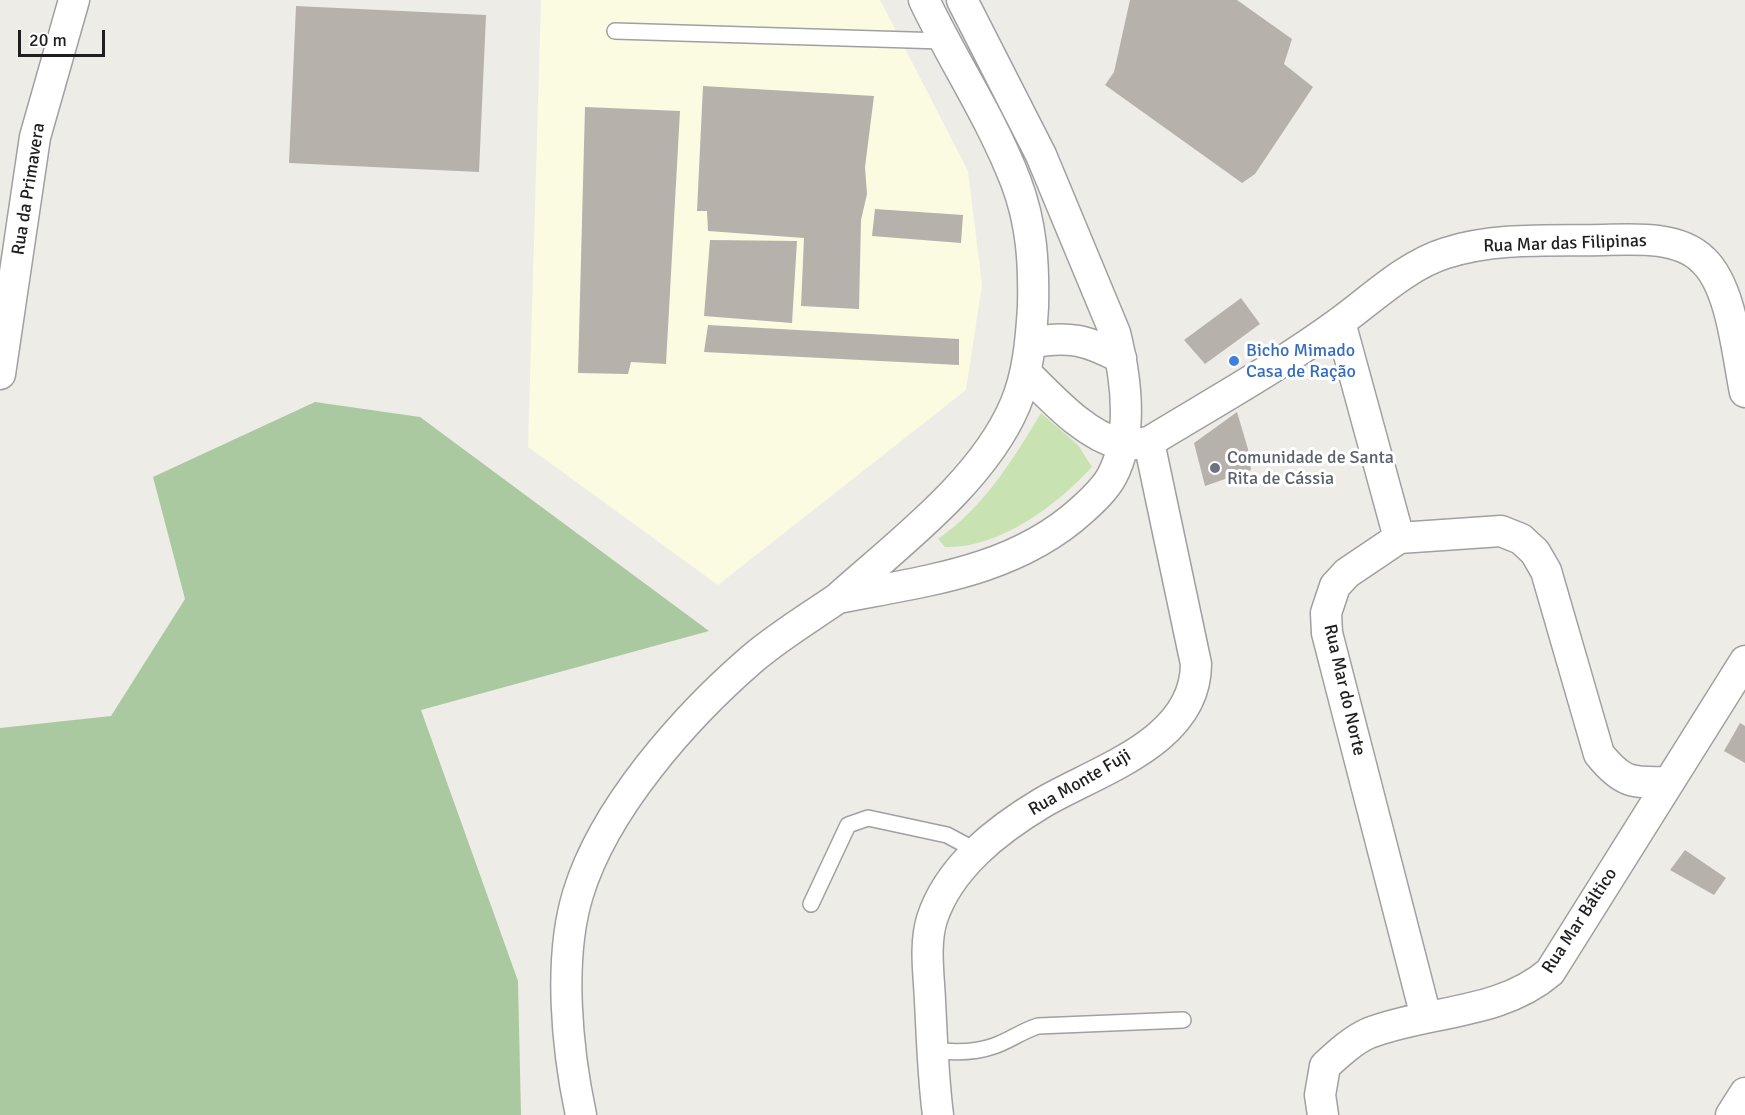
<!DOCTYPE html>
<html>
<head>
<meta charset="utf-8">
<style>
  body { margin:0 }
  #map { position:relative; width:1745px; height:1115px; overflow:hidden; background:#eeece6; font-family:Signika,sans-serif }
  canvas { display:block }
  .scale { position:absolute; left:18px; top:30px; width:87px; height:27px; box-sizing:border-box; border:3px solid #1f1f1f; border-top:0; padding-left:8px; font-size:18px; line-height:21px; white-space:nowrap; color:#1f1f1f; -webkit-text-stroke:4px #fff; paint-order:stroke }
</style>
</head>
<body>
<div id="map">
<canvas width="1745" height="1115"></canvas>
<div class="scale">20 m</div>
</div>
<script>
const context = document.querySelector('canvas').getContext('2d');
context.lineJoin = 'round';
function fillPath(path, color) {
  context.fillStyle = color;
  context.fill(path, 'evenodd');
}
function stroke(path, color, width, dash) {
  context.strokeStyle = color;
  context.lineWidth = width;
  context.lineCap = dash ? 'butt' : 'round';
  context.setLineDash(dash || []);
  context.stroke(path);
}
function drawText(font, color, halo, rows, align = 'center') {
  context.font = font + ' Signika,sans-serif';
  context.lineWidth = 6;
  context.setLineDash([]);
  context.textBaseline = 'middle';
  context.strokeStyle = halo;
  context.fillStyle = color;
  for (const [text, x, y, turn = 0] of rows) {
    context.save();
    context.translate(x, y);
    context.rotate((+turn || 0) * Math.PI / 180);
    context.textAlign = isNaN(turn) ? turn : align;
    if (halo) context.strokeText(text, 0, 0);
    context.fillText(text, 0, 0);
    context.restore();
  }
}
fillPath(new Path2D(`
  M541,0H880L968,171L982,285L966,390L718,585L528,447Z`), '#fbfbe2');
fillPath(new Path2D(`
  M1041,413L1078,445L1092,467C1057,505 999,549 945,547L938,539C984,507 1012,461 1041,413Z`), '#c9e2b2');
fillPath(new Path2D(`
  M315,402L420,417L709,631L421,710L518,981L521,1115H0V728L111,716L185,599L153,477Z`), '#abc9a0');
fillPath(new Path2D(`
  M1130,0H1237L1292,39L1284,64L1313,87L1255,174L1242,183L1105,85L1114,72Z
  M296,6L486,15L479,172L289,163Z
  M703,86L874,96L865,167L867,194L861,220L859,309L801,306L804,238L708,231L707,211H697Z
  M585,107L680,111L666,364L631,362L628,374L578,373Z
  M875,209L963,215L961,243L872,236Z
  M710,240L797,241L792,323L704,316Z
  M1241,298L1260,324L1205,364L1184,340Z
  M708,325L959,339V365L704,352Z
  M1237,412L1248,449L1251,470L1205,486L1194,443Z
  M1740,723L1745,726V763L1724,751Z
  M1685,850L1726,878L1714,895L1670,870Z`), '#b7b1ac');
const lane = new Path2D(`
  M615,31L943,41
  M811,904L848,825L868,818L947,835L977,851
  M933,1050C954,1053 974,1053 994,1046C1009,1041 1022,1031 1038,1026L1183,1020`);
const street = new Path2D(`
  M924,0C953,61 992,119 1016,182C1032,224 1034,264 1033,307C1031,340 1028,375 1015,405C983,481 898,544 838,598C924,581 1014,572 1082,510C1093,500 1105,489 1112,476C1134,434 1126,377 1115,333L1041,155L962,0
  M1340,322L1399,538
  M1030,343C1068,335 1087,340 1121,358
  M1026,373C1052,398 1083,434 1120,444C1128,446 1140,443 1149,442C1213,403 1280,366 1340,322C1373,298 1407,265 1446,253C1496,237 1552,241 1604,240C1635,239 1679,236 1703,260C1732,287 1737,354 1745,392
  M0,374L35,137L74,0
  M1426,1017L1327,633L1326,613L1335,586L1347,573L1399,538L1501,531L1521,539L1535,552L1546,571L1599,754C1623,784 1633,783 1669,782
  M581,1115C567,1050 558,959 578,894C604,808 685,717 752,659C779,636 809,618 838,598
  M938,1115C933,1077 932,1039 930,1001C929,975 924,945 932,919C949,867 997,830 1042,803C1098,770 1196,742 1196,664L1149,442
  M1323,1115L1320,1095L1325,1066C1338,1054 1353,1040 1369,1033C1429,1010 1500,1015 1550,972L1745,661
  M1731,1115L1745,1093`);
stroke(lane, '#a0a0a0', 18);
stroke(street, '#a0a0a0', 33);
stroke(lane, '#fff', 15);
stroke(street, '#fff', 30);
for (const [x, y, r, color] of [
  [1234,361,6,"#3f7fe0"],
  [1215,468,6,"#6b7280"]
]) {
  const dot = new Path2D();
  dot.arc(x, y, r, 0, 2 * Math.PI);
  context.fillStyle = color;
  context.fill(dot);
  stroke(dot, '#fff', 2);
}
drawText('18px', '#1f1f1f', '#fff', [
  ["Rua da Primavera",29,189,-81],
  ["Rua Mar das Filipinas",1565,244,-2],
  ["Rua Mar do Norte",1344,690,77],
  ["Rua Monte Fuji",1080,783,-30],
  ["Rua Mar Báltico",1580,921,-57]
]);
drawText('18px', '#366cbe', '#fff', [
  ["Bicho Mimado",1246,351],
  ["Casa de Ração",1246,372]
], 'left');
drawText('18px', '#5b616d', '#fff', [
  ["Comunidade de Santa",1227,458],
  ["Rita de Cássia",1227,479]
], 'left');
</script>
</body>
</html>
